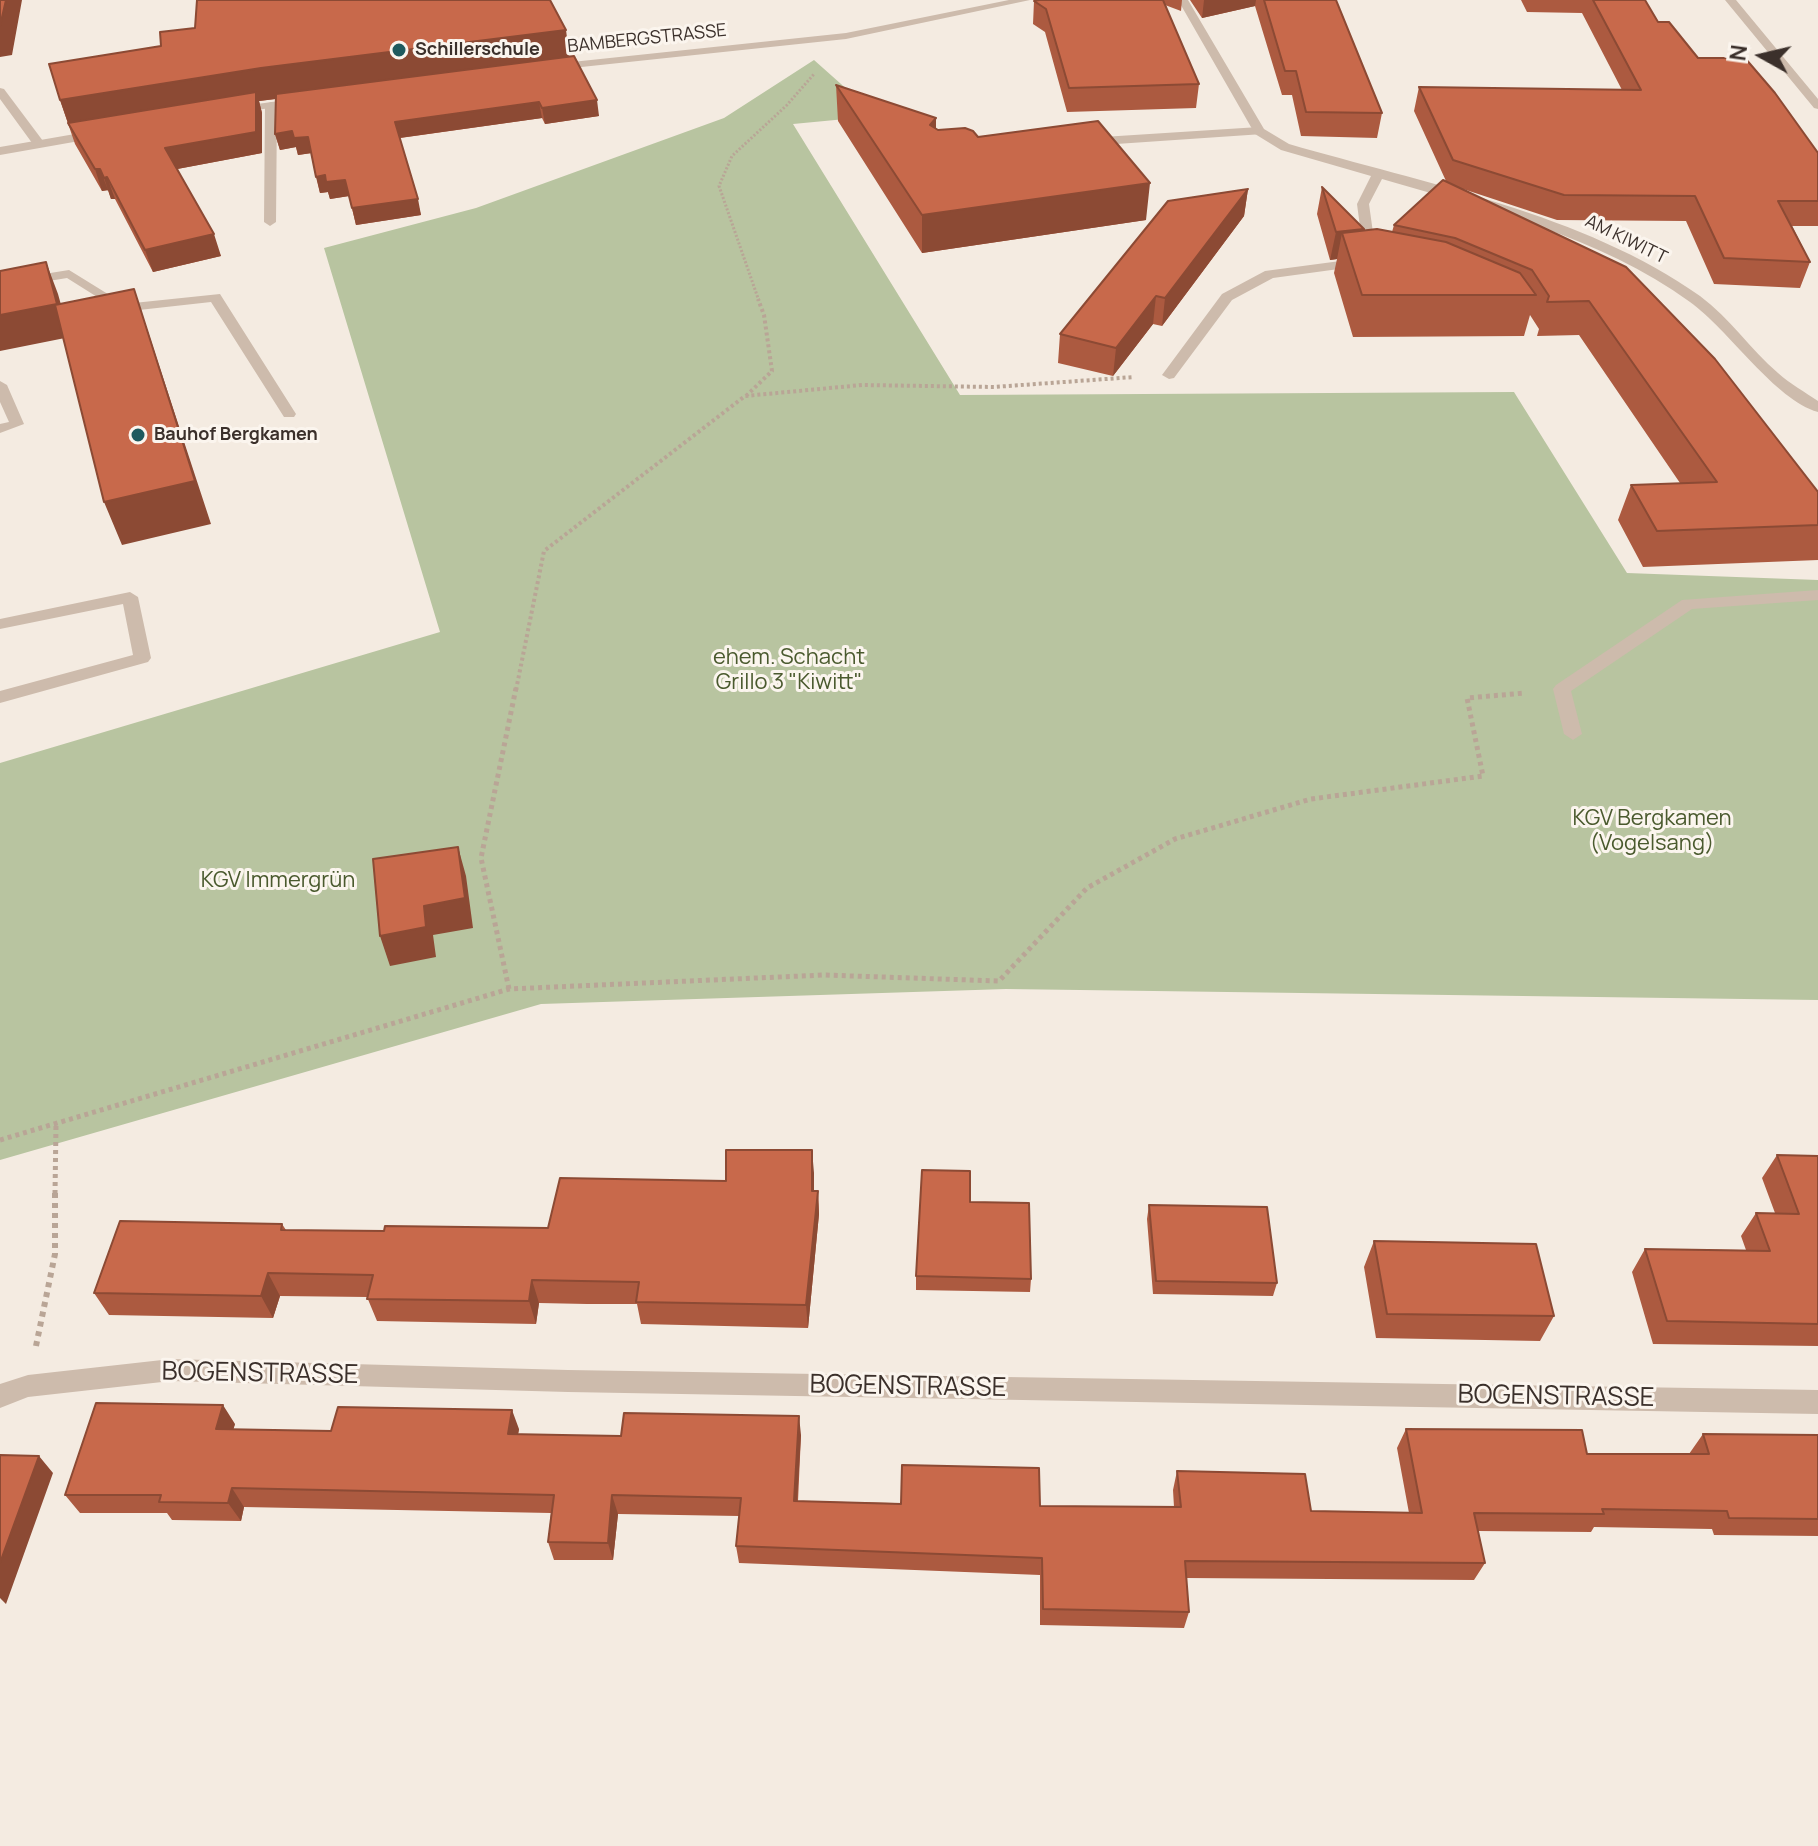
<!DOCTYPE html>
<html>
<head>
<meta charset="utf-8">
<style>
  body { margin:0 }
  #map { position:relative; width:1818px; height:1846px; overflow:hidden; background:#f4ebe1; font-family:Manrope,sans-serif }
  canvas { display:block }
  .north { position:absolute; left:1722px; top:16px; width:80px; height:80px; -webkit-text-stroke:6px #fbf5ee; paint-order:stroke; rotate:278deg; font-size:22px; font-weight:700; line-height:32px; text-align:center; color:#3b302b }
  .north::after { content:''; display:block; margin:auto; width:28px; height:36px; background:#3b302b; clip-path:polygon(50% 0,100% 100%,50% 72%,0 100%) }
</style>
</head>
<body>
<div id="map">
<canvas width="1818" height="1846"></canvas>
<div class="north">N</div>
</div>
<script>
const context = document.querySelector('canvas').getContext('2d');
context.lineJoin = 'round';
function fillPath(path, color) {
  context.fillStyle = color;
  context.fill(path, 'evenodd');
}
function stroke(path, color, width, dash) {
  context.strokeStyle = color;
  context.lineWidth = width;
  context.lineCap = dash ? 'butt' : 'round';
  context.setLineDash(dash || []);
  context.stroke(path);
}
function drawText(font, color, halo, rows, align = 'center') {
  context.font = font + ' Manrope,sans-serif';
  context.lineWidth = 6;
  context.setLineDash([]);
  context.textBaseline = 'middle';
  context.strokeStyle = halo;
  context.fillStyle = color;
  for (const [text, x, y, turn = 0] of rows) {
    context.save();
    context.translate(x, y);
    context.rotate((+turn || 0) * Math.PI / 180);
    context.textAlign = isNaN(turn) ? turn : align;
    if (halo) context.strokeText(text, 0, 0);
    context.fillText(text, 0, 0);
    context.restore();
  }
}
fillPath(new Path2D(`
  M814,60L877,116L793,124L960,395L1514,392L1627,573L1818,580V1000L1006,989L541,1004L0,1160V763L440,632L324,248L476,208L724,118Z`), '#b8c4a0');
stroke(new Path2D(`
  M759,301L719,186L732,156L787,105L814,74`), '#b9a596', 3, [2, 2]);
stroke(new Path2D(`
  M746,396L772,371L764,315L758,299
  M516,690L544,551L745,396L862,385L994,387L1134,377`), '#b9a596', 4, [3, 3]);
stroke(new Path2D(`
  M509,989L481,858L516,688
  M0,1140L509,989L824,975L999,981L1087,888L1175,839L1311,799L1483,776L1467,698L1525,693
  M55,1194L56,1124`), '#b9a596', 5, [4, 4]);
stroke(new Path2D(`
  M36,1346L55,1254V1192`), '#b9a596', 6, [5, 5]);
fillPath(new Path2D(`
  M271,102L277,105L276,222L270,226L264,222L265,105Z
  M1259,127L1263,128V134L1087,146L1081,142L1087,138Z
  M69,270L124,304L220,294L296,414L294,417H284L211,302L121,312L67,278L0,289V281Z
  M0,381L7,385L24,424L0,433V424L9,422L0,402Z
  M1818,590V600L1692,609L1571,691L1582,734L1573,740L1564,734L1553,689L1556,685L1682,600Z
  M130,592L138,597L151,658L148,662L0,703V691L133,655L123,604L0,629V619Z`), '#cdbbac');
fillPath(new Path2D(`
  M1178,0H1188L1264,129L1289,144C1423,183 1585,214 1700,296C1730,318 1750,349 1778,373C1790,384 1805,392 1818,401V412C1775,400 1729,330 1690,302C1599,236 1488,210 1382,179L1369,204L1376,254L1364,257L1357,204L1371,176L1281,150L1255,134Z
  M0,88L4,89L43,141V147H35L0,99Z
  M1363,258L1370,262L1368,265L1273,278L1232,300L1174,378L1169,379L1162,375L1222,294L1265,271Z
  M171,1359L568,1370L1818,1390V1414L568,1392L171,1381L28,1397L0,1408V1384L28,1375Z`), '#cdbbac');
fillPath(new Path2D(`
  M1009,0H1030L846,39L553,70L547,67L553,64L846,33Z
  M1725,0H1736L1818,99V109L1814,108Z
  M300,98L306,101L304,103L236,113L230,110L236,107Z
  M98,130L102,131V137L0,155V147Z`), '#cdbbac');
fillPath(new Path2D(`
  M1039,0H1182L1181,11L1165,5L1199,84L1196,108L1067,112L1045,32L1033,24L1034,1Z
  M1190,0H1336L1382,113L1377,138L1301,136L1292,95H1282L1255,6L1202,18Z
  M1505,0H1645L1658,22L1698,58L1818,153V226H1792L1810,262L1800,288L1714,284L1686,221L1557,220L1463,189L1818,492V560L1643,567L1618,520L1631,485L1680,483L1579,335L1537,336L1539,329L1530,315L1524,336L1353,337L1334,273L1337,259L1330,260L1317,214L1322,187L1364,230L1392,232L1394,225L1446,181L1414,111L1419,87L1622,90L1582,13L1527,12L1521,0Z
  M570,57L599,116L545,124L542,118L400,138L421,215L356,225L349,196L330,199L328,192L320,193L311,153L298,155L296,147L280,150L275,134L276,99L259,101L262,113V153L177,169L221,256L153,272L115,199H111L108,190L102,191L75,144L60,100Z
  M836,85L936,118V129L938,130L978,137L1146,220L922,253L838,121Z
  M1248,189L1244,216L1162,326L1153,324L1113,376L1058,363L1060,334Z
  M812,1150L814,1191H818L819,1214L808,1328L641,1324L637,1304H587L539,1303L536,1324L377,1321L367,1297L280,1296L273,1318L109,1315L94,1293L282,1224L286,1230L384,1231L548,1228L726,1181Z
  M1777,1155L1818,1156V1346L1653,1344L1632,1272L1645,1249L1746,1250L1741,1236L1756,1213H1775L1762,1178Z
  M970,1202L1031,1279L1030,1292L916,1290V1276Z
  M1149,1205L1277,1283L1273,1296L1153,1294L1147,1219Z
  M1374,1241L1554,1316L1540,1341L1376,1338L1364,1267Z
  M235,1424L233,1429L331,1431L519,1429L518,1434L621,1436L801,1435L798,1501L1040,1506L1174,1507L1173,1490L1177,1471L1311,1511L1409,1513L1397,1448L1406,1429L1587,1454H1689L1703,1434L1818,1435V1536L1714,1535L1712,1529L1594,1527L1591,1532L1478,1531L1485,1563L1474,1580L1186,1578L1189,1612L1184,1628L1040,1625V1575L739,1563L736,1546L739,1516L618,1514L613,1560H554L548,1542L551,1513L244,1507L241,1521L172,1520L167,1513H80L65,1495Z`), '#ac5a40');
fillPath(new Path2D(`
  M6,0H22L12,55L0,57V26Z
  M1204,0H1256L1255,6L1202,18Z
  M566,30L570,61L259,101L262,113V153L172,170L165,148L69,126L60,100L261,68Z
  M597,100L599,116L545,124L542,108Z
  M539,102L542,118L399,138L395,122Z
  M936,118V154L930,125Z
  M292,131L308,137L312,153L298,155L296,147L280,150L275,134Z
  M95,169H100L108,190L102,191Z
  M325,175L345,180L349,196L330,199L328,192L320,193L316,177Z
  M107,177L115,199H111L104,178Z
  M1150,183L1146,220L922,253V215Z
  M1248,189L1244,216L1162,326L1165,298Z
  M418,199L421,215L356,225L352,208Z
  M1364,229L1359,256L1342,233L1337,259L1330,260L1336,232Z
  M214,234L221,256L153,272L145,250Z
  M46,262L58,294L70,337L0,351V315Z
  M134,289L211,524L122,545L104,502Z
  M1156,296L1153,324L1113,376L1116,348Z
  M458,847L466,876L473,928L433,935L436,957L390,966L380,936L424,906Z
  M812,1150L814,1173V1214L812,1191Z
  M818,1191L819,1214L808,1328L806,1305Z
  M268,1273L280,1296L273,1318L261,1296Z
  M532,1280L539,1303L536,1324L529,1301Z
  M223,1405L235,1424L228,1448L216,1429Z
  M512,1410L519,1429L515,1452L508,1434Z
  M799,1416L801,1435L796,1519L794,1501Z
  M39,1456L53,1473L6,1604L0,1598V1563Z
  M232,1488L244,1507L241,1521L228,1503Z
  M612,1495L618,1514L613,1560L608,1543Z`), '#8c4a34');
const building = new Path2D(`
  M0,0H6L0,26Z
  M197,0H550L566,30L261,68L60,100L49,64L161,46L160,32L195,28Z
  M1039,0H1163L1199,84L1069,88L1046,9L1034,1Z
  M1264,0H1336L1382,113L1306,112L1296,71H1285Z
  M1593,0H1645L1658,22H1669L1698,58H1745L1775,93L1818,153V201H1778L1810,262L1724,258L1695,196L1564,195L1453,160L1419,87L1641,90Z
  M574,56L597,100L542,108L539,102L395,122L418,199L352,208L345,180L326,182L325,175L316,177L308,137L294,138L292,131L275,134L276,94Z
  M836,85L936,118L930,125L938,130L965,128L973,131L978,137L1098,121L1150,183L922,215Z
  M256,92V132L165,148L214,234L145,250L107,177L104,178L100,169H95L68,123Z
  M1443,180L1626,267L1715,359L1818,492V525L1657,531L1631,485L1717,482L1589,301L1547,302L1549,296L1532,270L1455,238L1394,225Z
  M1322,187L1364,229L1336,232Z
  M1248,189L1165,298L1156,296L1116,348L1060,334L1168,201Z
  M1377,229L1446,242L1520,273L1536,295H1362L1342,233Z
  M46,262L57,304L0,315V271Z
  M134,289L195,481L104,502L55,305Z
  M458,847L465,898L424,906L426,927L380,936L373,859Z
  M726,1150H812V1191H818L806,1305L636,1302L639,1282L581,1281L532,1280L529,1301L367,1299L373,1275L268,1273L261,1296L94,1293L120,1221L282,1224L281,1230L384,1231L385,1226L548,1228L560,1178L726,1181Z
  M1777,1155L1818,1156V1324L1667,1321L1645,1249L1770,1251L1756,1213L1799,1214Z
  M922,1170L970,1171V1202L1029,1203L1031,1279L916,1276Z
  M1149,1205L1267,1207L1277,1283L1156,1281Z
  M1374,1241L1536,1244L1554,1316L1387,1314Z
  M96,1403L223,1405L216,1429L331,1431L338,1407L512,1410L508,1434L562,1435L621,1436L624,1413L799,1416L794,1501L901,1504L902,1465L1039,1468L1040,1506L1181,1507L1177,1471L1305,1474L1311,1511L1422,1513L1406,1429L1582,1430L1587,1454H1709L1703,1434L1818,1435V1519L1729,1518L1727,1511L1602,1509L1604,1514L1474,1513L1485,1563L1185,1561L1189,1612L1043,1609L1042,1558L736,1546L741,1498L612,1495L608,1543L548,1542L554,1495L232,1488L228,1503L159,1502L161,1495H65Z
  M0,1455L39,1456L0,1563Z`);
fillPath(building, '#c8694b');
stroke(building, '#8c4a34', 2);
for (const [x, y, r, color] of [
  [399,50,8,"#1f5a5e"],
  [138,435,8,"#1f5a5e"]
]) {
  const dot = new Path2D();
  dot.arc(x, y, r, 0, 2 * Math.PI);
  context.fillStyle = color;
  context.fill(dot);
  stroke(dot, '#fbf5ee', 3);
}
drawText('18px', '#3b302b', '#fbf5ee', [
  ["BAMBERGSTRASSE",647,39,-6],
  ["AM KIWITT",1626,240,26]
]);
drawText('bold 18px', '#3b302b', '#fbf5ee', [
  ["Schillerschule",415,50],
  ["Bauhof Bergkamen",154,435]
], 'left');
drawText('22px', '#4a5a2e', '#fbf5ee', [
  ["ehem. Schacht",789,658],
  ["Grillo 3 \"Kiwitt\"",789,683],
  ["KGV Bergkamen",1652,819],
  ["(Vogelsang)",1652,844],
  ["KGV Immergrün",278,881]
]);
drawText('26px', '#3b302b', '#fbf5ee', [
  ["BOGENSTRASSE",260,1374,1],
  ["BOGENSTRASSE",908,1387,1],
  ["BOGENSTRASSE",1556,1397,1]
]);
</script>
</body>
</html>
